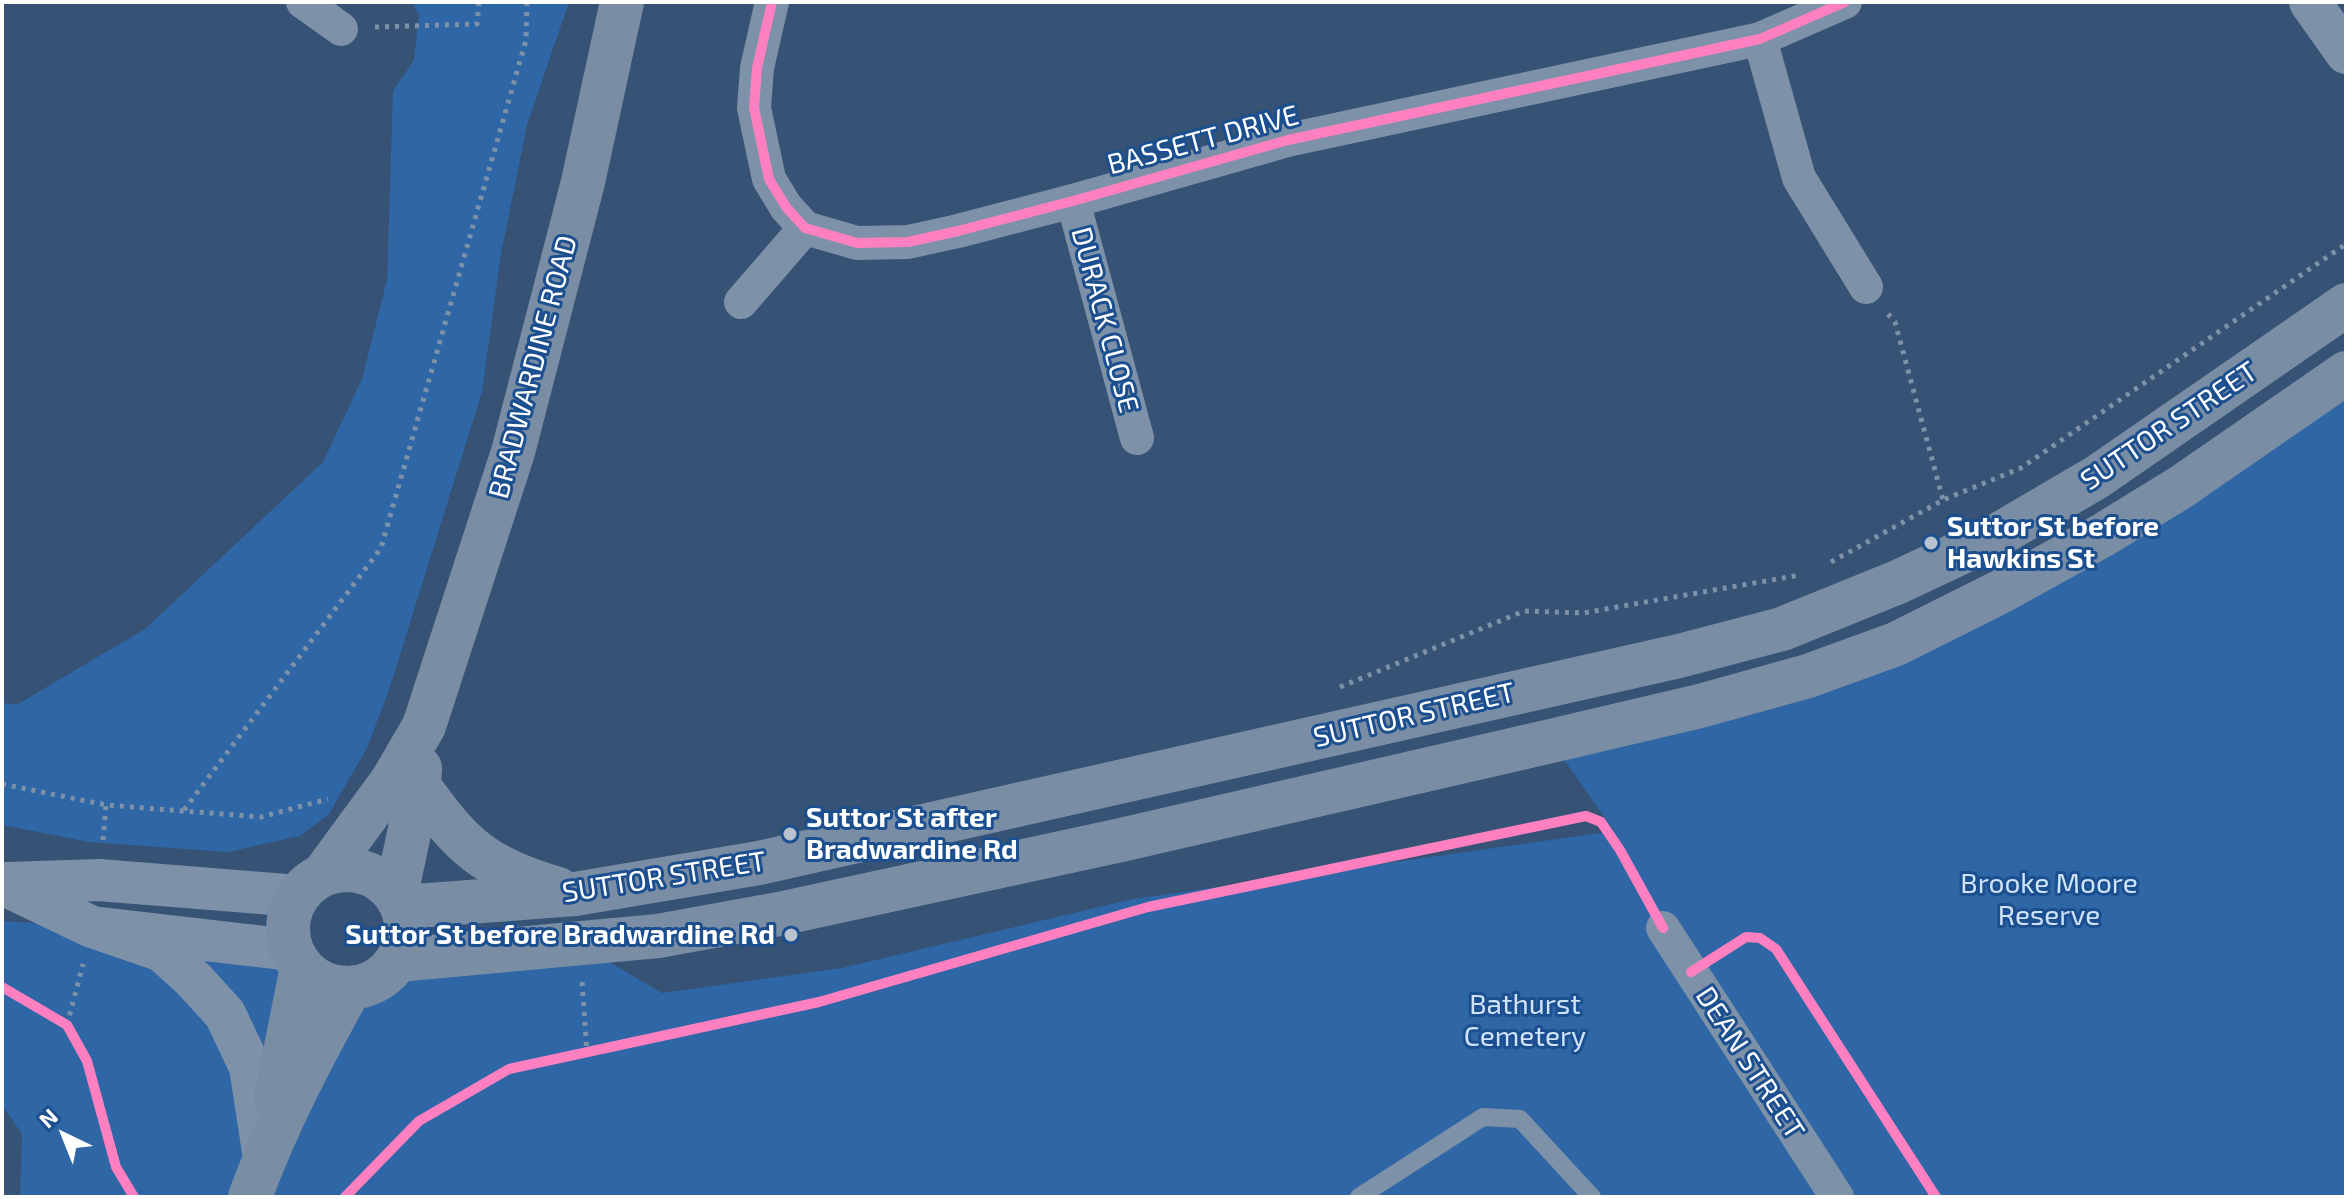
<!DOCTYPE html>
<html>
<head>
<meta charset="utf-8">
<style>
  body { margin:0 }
  #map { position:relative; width:2348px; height:1199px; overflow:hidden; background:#365274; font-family:"Exo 2",sans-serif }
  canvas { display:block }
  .frame { position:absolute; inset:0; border:4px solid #fff; pointer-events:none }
  .north { position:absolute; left:24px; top:1095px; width:80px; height:80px; -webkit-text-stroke:6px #1b4f8f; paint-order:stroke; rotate:317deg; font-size:22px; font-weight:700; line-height:32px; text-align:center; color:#fff }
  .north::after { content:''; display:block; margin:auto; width:28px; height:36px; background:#fff; clip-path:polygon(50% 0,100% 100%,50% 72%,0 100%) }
</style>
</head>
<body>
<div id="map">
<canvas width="2348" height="1199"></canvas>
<div class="frame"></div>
<div class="north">N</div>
</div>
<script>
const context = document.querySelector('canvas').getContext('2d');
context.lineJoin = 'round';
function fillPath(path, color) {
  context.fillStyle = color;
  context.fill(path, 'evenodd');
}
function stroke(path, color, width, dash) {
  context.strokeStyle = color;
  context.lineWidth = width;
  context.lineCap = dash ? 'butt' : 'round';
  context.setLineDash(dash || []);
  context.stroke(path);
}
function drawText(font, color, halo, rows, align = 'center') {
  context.font = font + ' "Exo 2",sans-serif';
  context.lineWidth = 6;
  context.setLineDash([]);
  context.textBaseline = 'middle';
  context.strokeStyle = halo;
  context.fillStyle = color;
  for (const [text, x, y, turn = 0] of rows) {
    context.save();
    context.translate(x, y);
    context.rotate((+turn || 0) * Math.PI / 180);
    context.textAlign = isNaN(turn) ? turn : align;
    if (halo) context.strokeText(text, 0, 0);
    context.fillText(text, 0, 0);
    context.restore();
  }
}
fillPath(new Path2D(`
  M413,2H569L527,125L501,254L482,392L389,690L367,748L329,814L300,836L228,852L89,842L2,825V703L18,704L145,629L323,462L362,379L387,280L393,91L414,60L419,16Z
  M2346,373V1197H20L22,1134L2,1105V921L92,927L291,950L265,1153L370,984L386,973L580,945L662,993L842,968L1133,899L1614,831L1551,741L1896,644Z`), '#2f66a5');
stroke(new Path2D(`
  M375,27L477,24L479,2
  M1888,314L1895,322L1943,500
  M1831,562L1943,500L2021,468L2346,244
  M1340,687L1524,611L1583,613L1800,575
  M2,784L106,805L261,817L328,799
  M184,810L381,548L526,40L527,2
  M103,840L106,805
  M582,982L587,1052
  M67,1025L83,964`), '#7d92a8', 5, [4, 6]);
stroke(new Path2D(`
  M1359,1197L1483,1117L1520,1119L1592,1197`), '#7d92a8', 18);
stroke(new Path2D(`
  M303,2L341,29
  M772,2L757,68L754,108L769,179L786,207L805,228L857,243L908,242L958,231L1073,201L1288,140L1760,39L1845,2
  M1760,39L1799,178L1866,287
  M1073,201L1137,438
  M741,302L805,228
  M1663,928L1837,1197`), '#7d92a8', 34);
stroke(new Path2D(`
  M2310,2L2346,53
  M7,883L99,880L298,896
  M2,884L92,927L291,950
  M92,927L162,951L193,979L225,1014L250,1067L264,1158`), '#7d92a8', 42);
stroke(new Path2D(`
  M419,786C462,847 485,868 558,889
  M288 929a59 59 0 1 1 118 0a59 59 0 1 1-118 0Z
  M323,875L392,781L424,726L513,452L583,182L622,2
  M396,895L419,786L420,768
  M403,907L575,894L759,863L1679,656L1782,629L1898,582L1998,535L2097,477L2346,305
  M398,960L658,936L779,914L1121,840L1551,741L1700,706L1808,676L1896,644L2000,592L2103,535L2181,487L2346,373
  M276,1097L302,967
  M250,1197C276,1125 313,1055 350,988`), '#798da4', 44);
stroke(new Path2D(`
  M772,2L757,68L754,108L769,179L786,207L805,228L857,243L908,242L958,231L1073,201L1288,140L1760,39L1845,2
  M1691,972L1746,937L1760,938L1776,949L1936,1197
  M2,987L67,1025L87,1061L116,1167L134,1197
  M345,1197L419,1121L509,1069L819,1002L1148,907L1586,816L1601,822L1620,850L1663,928`), '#ff80c0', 10);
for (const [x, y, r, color] of [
  [1931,543,8,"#b9c2ce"],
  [790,834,8,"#b9c2ce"],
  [791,935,8,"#b9c2ce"]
]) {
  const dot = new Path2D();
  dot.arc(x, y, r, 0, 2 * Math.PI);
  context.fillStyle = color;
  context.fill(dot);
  stroke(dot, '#1b4f8f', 3);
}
drawText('28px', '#fff', '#1b4f8f', [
  ["BASSETT DRIVE",1203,140,-15],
  ["DURACK CLOSE",1105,320,75],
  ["BRADWARDINE ROAD",533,367,-75],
  ["SUTTOR STREET",2169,426,-34],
  ["SUTTOR STREET",1414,715,-13],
  ["SUTTOR STREET",664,877,-9],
  ["DEAN STREET",1750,1063,57]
]);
drawText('bold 28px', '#fff', '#1b4f8f', [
  ["Suttor St before",1947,527],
  ["Hawkins St",1947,559],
  ["Suttor St after",806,818],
  ["Bradwardine Rd",806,850],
  ["Suttor St before Bradwardine Rd",775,935,"right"]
], 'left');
drawText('28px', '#cfe3fa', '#1b4f8f', [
  ["Brooke Moore",2049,884],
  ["Reserve",2049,916],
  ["Bathurst",1525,1005],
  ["Cemetery",1525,1037]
]);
</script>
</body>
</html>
